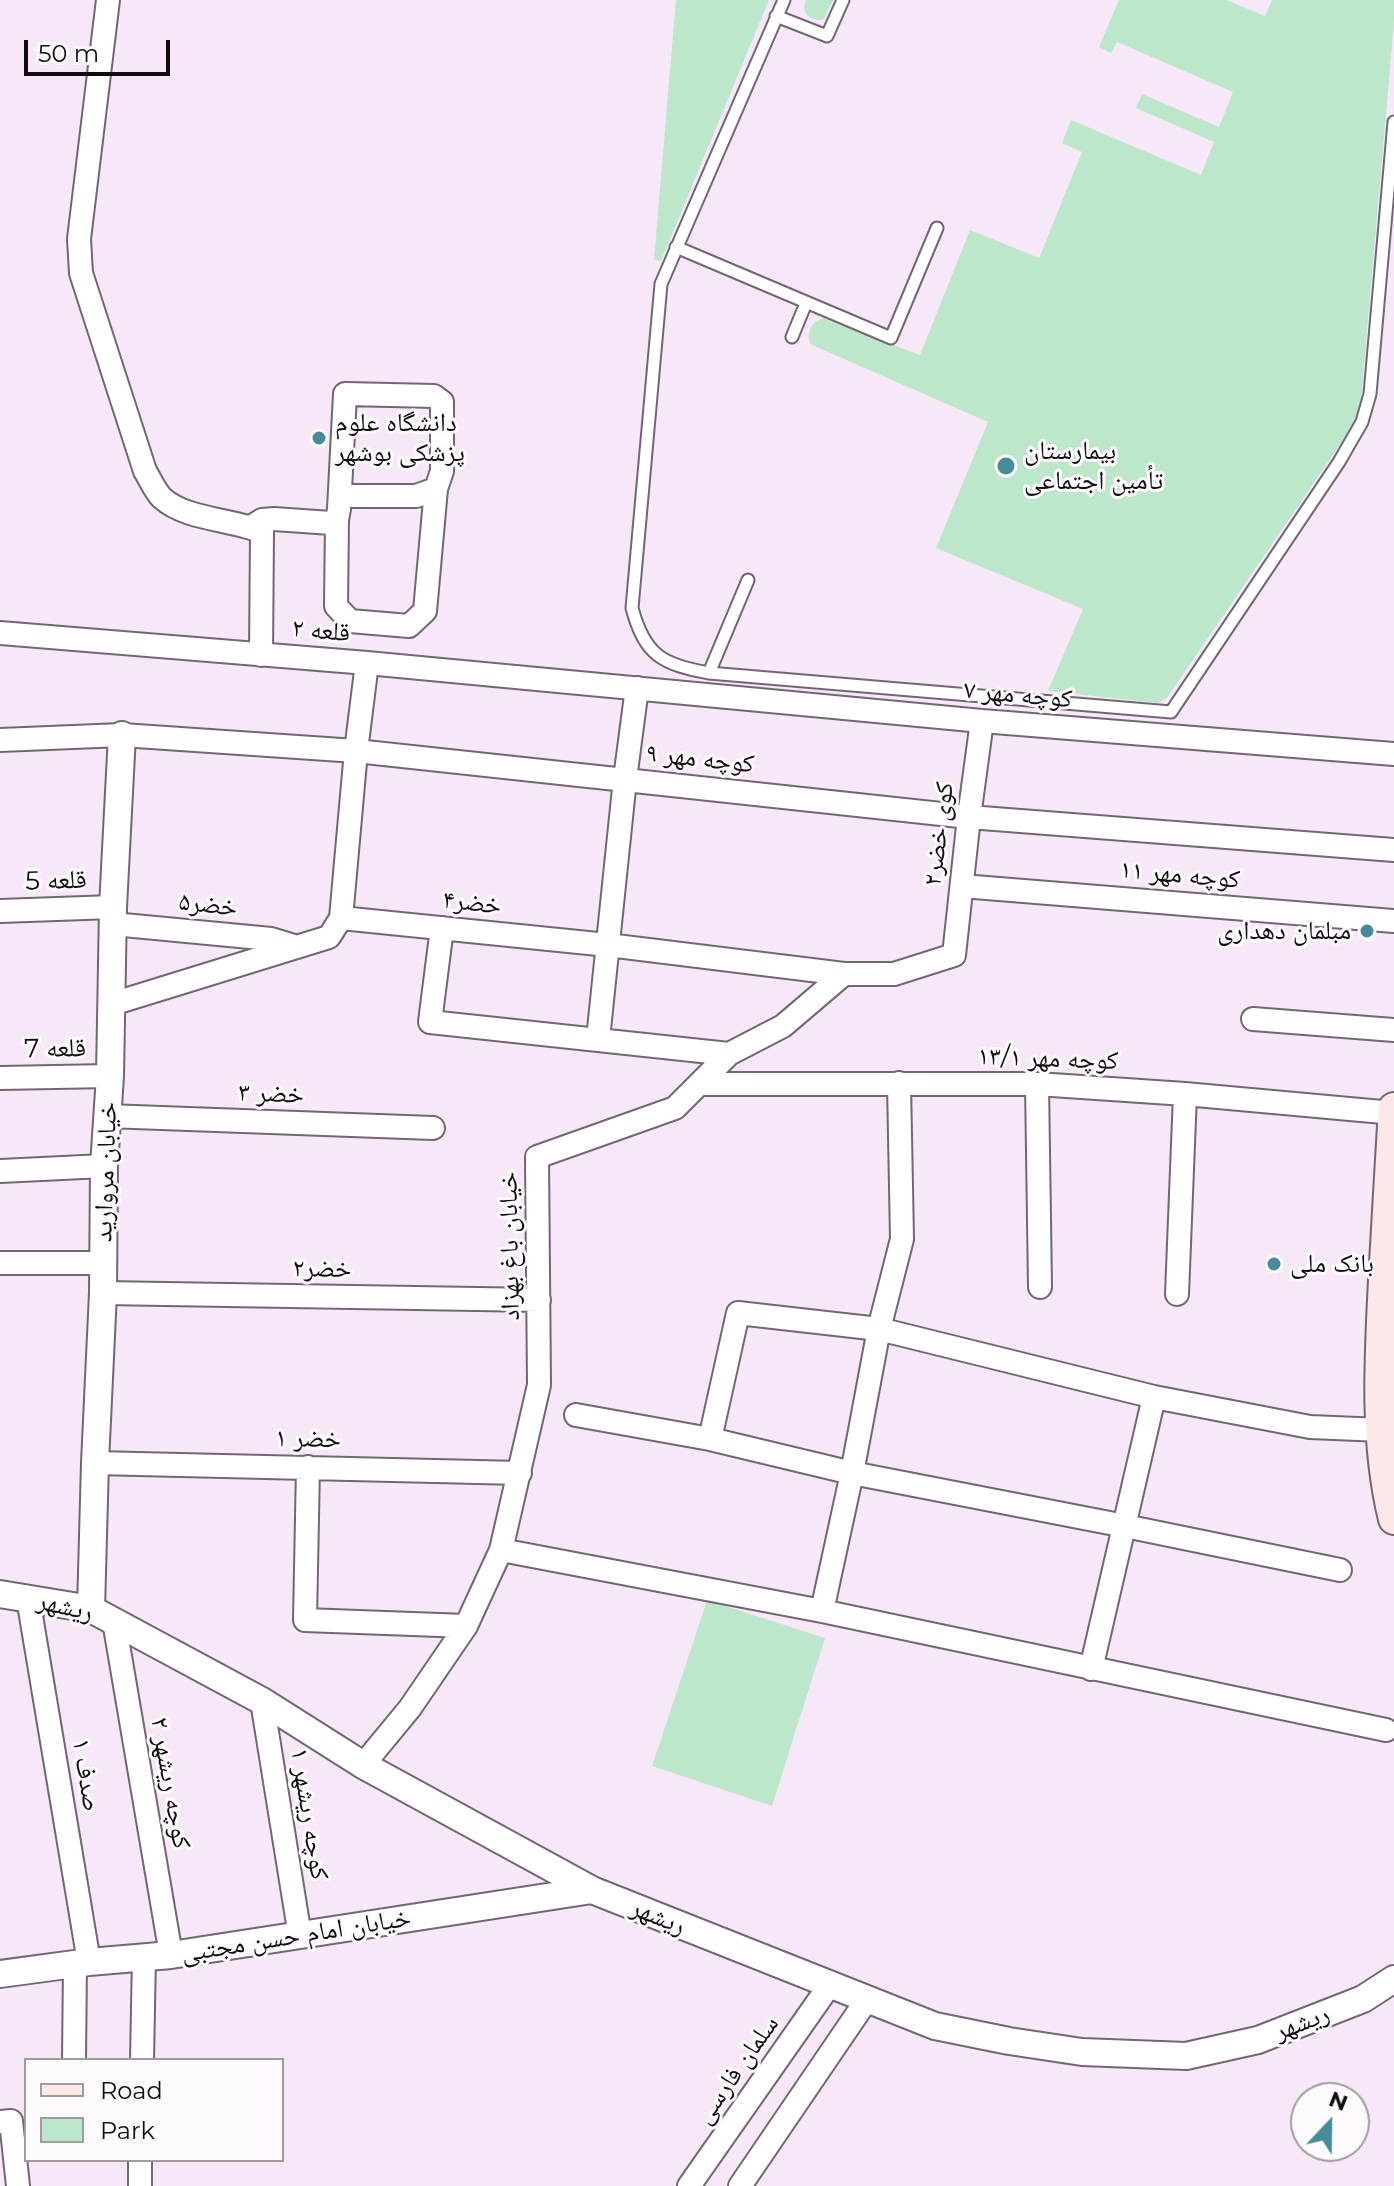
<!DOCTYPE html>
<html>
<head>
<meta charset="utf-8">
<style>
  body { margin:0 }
  #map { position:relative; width:1394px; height:2186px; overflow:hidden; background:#f7e8f8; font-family:Montserrat,sans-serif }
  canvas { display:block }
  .legend { position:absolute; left:24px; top:2058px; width:260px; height:104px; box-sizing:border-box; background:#fdfafd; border:2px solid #9f9b9f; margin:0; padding:10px 14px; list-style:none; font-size:24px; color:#110c11 }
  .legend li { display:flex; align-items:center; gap:16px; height:40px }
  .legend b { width:40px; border:2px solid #9f9b9f }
  .north { position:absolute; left:1290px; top:2082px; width:80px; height:80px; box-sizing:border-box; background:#fdfafd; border:2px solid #9f9b9f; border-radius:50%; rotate:22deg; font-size:22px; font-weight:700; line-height:32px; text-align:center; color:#110c11 }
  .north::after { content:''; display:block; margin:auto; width:28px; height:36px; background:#468c98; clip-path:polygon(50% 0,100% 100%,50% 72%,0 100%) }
  .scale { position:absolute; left:24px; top:40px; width:146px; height:36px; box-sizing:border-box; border:4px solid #110c11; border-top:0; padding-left:10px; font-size:24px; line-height:28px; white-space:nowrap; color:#110c11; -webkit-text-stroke:6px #fdfafd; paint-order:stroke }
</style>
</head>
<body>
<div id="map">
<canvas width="1394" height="2186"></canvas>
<ul class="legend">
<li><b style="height:10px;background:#fce8e8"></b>Road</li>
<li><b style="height:22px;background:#bde7ca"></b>Park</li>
</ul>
<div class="north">N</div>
<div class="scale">50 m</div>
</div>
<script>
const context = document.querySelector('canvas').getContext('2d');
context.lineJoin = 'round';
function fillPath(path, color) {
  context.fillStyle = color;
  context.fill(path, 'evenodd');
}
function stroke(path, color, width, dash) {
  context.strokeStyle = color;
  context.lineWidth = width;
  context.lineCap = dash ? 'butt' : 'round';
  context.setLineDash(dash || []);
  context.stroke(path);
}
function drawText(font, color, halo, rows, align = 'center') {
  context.font = font + ' Montserrat,"Noto Naskh Arabic",sans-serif';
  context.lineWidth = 6;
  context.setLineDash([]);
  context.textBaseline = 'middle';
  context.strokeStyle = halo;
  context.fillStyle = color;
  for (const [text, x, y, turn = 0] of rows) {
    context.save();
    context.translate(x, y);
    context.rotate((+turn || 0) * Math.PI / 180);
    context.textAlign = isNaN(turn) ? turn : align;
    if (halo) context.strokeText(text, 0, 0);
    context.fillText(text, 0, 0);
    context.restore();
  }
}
fillPath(new Path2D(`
  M676,0H769L661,261L654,260Z
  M806,0H833L824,19C811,23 800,13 806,0Z
  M1119,0H1226L1265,16L1272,0H1394V22L1360,410L1352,427L1167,698L1158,703L1048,691L1083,609L936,548L988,422L810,344C807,330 810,325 822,318L920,355L970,230L1039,258L1082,152L1062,143L1071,120L1201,175L1214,142L1136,108L1142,94L1219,127L1233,92L1117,42L1111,53L1099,47Z
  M707,1600L825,1638L772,1806L652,1766Z`), '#bde7ca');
const service = new Path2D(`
  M784,0L661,284L632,608C645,656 662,664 709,673L1171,712L1339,462L1362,422L1370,394L1394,122
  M776,16L827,36L843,0
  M676,247L891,338L937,228
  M792,337L806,303
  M709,673L748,580`);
const minor = new Path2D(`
  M108,0L79,239L81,273L145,471C150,479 155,491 162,498C186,520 233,519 262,532L261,655
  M337,520L336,606L350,621L409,626L425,611L436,489
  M251,527L262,520L274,519L331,523L337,520L339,509L345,394L434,396L442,402V471L436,489L416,496H340
  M0,633L367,663L982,721L1394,754
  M0,740L122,735L356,751L969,817L1394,850
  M962,886L1394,921
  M0,911L113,907
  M341,918L356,751L367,663
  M113,924L271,939L297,947
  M442,928L430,1022L729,1054
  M112,1004L329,937L341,918L608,945L844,974
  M1253,1019L1394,1030
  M598,1039L625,779L637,688
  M0,1078L110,1076
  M699,1084H1037L1185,1094L1394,1113
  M1037,1084L1040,1287
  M107,1116L433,1128
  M0,1171L104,1166
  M0,1263H102
  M103,1293L539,1300
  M1177,1294L1185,1094
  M576,1415L710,1439L852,1473L1125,1526L1340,1570
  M710,1439L738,1313L879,1329L1154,1397L1310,1427L1382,1430
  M95,1463L520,1473
  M308,1467L305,1620L466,1626
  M501,1550L822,1611L1386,1730
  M28,1598L89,1962
  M822,1611L852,1473L879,1329L902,1239L899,1083
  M114,1621L171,1955
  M1091,1669L1154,1397
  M262,1701L300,1936
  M363,1765L410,1708L466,1626L501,1550L539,1385L537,1157L675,1108L729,1054L783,1026L844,974H894L954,955L969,817L982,721
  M74,2060L75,1964
  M142,2060L144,1956
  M0,2122L11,2121L18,2186
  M140,2186V2160
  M689,2186L829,1986
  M740,2186L866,2001`);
const tertiary = new Path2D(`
  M0,1594L91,1609L262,1701L363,1765L592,1890L935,2026L1009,2041L1082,2052L1186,2056L1258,2040L1363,1999L1394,1979
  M91,1609L95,1463L103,1293L104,1166L110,1076L113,907L122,735
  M0,1974L89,1962L171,1955L592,1890`);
const secondary = new Path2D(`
  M1394,1108C1391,1165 1387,1223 1384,1280C1380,1359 1375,1442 1394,1519`);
stroke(service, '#736674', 15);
stroke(minor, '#736674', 26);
stroke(tertiary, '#736674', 30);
stroke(secondary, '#736674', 34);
stroke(service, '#fff', 11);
stroke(minor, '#fff', 22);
stroke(tertiary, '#fff', 26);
stroke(secondary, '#fce8e8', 30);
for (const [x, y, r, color] of [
  [319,438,8,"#468c98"],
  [1006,466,10,"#468c98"],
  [1367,931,8,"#468c98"],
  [1274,1264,8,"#468c98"]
]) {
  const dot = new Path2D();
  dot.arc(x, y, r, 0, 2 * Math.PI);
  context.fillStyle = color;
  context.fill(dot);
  stroke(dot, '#fdfafd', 3);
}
drawText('26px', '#110c11', '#fdfafd', [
  ["دانشگاه علوم",335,423],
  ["پزشکی بوشهر",335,453],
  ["بیمارستان",1024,451],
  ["تأمین اجتماعی",1024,481],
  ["مبلمان دهداری",1351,931,"right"],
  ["بانک ملی",1290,1264]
], 'left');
drawText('26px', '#110c11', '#fdfafd', [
  ["قلعه ۲",321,631,5],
  ["کوچه مهر ۷",1018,695,5],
  ["کوچه مهر ۹",700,759,6],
  ["کوی خضر۲",939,834,-83],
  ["کوچه مهر ۱۱",1180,875,5],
  ["قلعه 5",56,881,-2],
  ["خضر۴",472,903,6],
  ["خضر۵",208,905,6],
  ["قلعه 7",55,1049,-1],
  ["کوچه مهر ۱۳/۱",1048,1059,2],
  ["خضر ۳",271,1094,2],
  ["خیابان مروارید",106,1172,-88],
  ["خیابان باغ بهزاد",510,1246,-91],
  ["خضر۲",322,1269,1],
  ["خضر ۱",308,1439,1],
  ["ریشهر",65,1607,13],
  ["صدف ۱",86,1775,81],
  ["کوچه ریشهر ۲",170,1783,80],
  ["کوچه ریشهر ۱",309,1814,81],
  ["ریشهر",658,1917,22],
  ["خیابان امام حسن مجتبی",296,1936,-9],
  ["ریشهر",1302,2023,-21],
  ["سلمان فارسی",737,2070,-55]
]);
</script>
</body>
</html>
